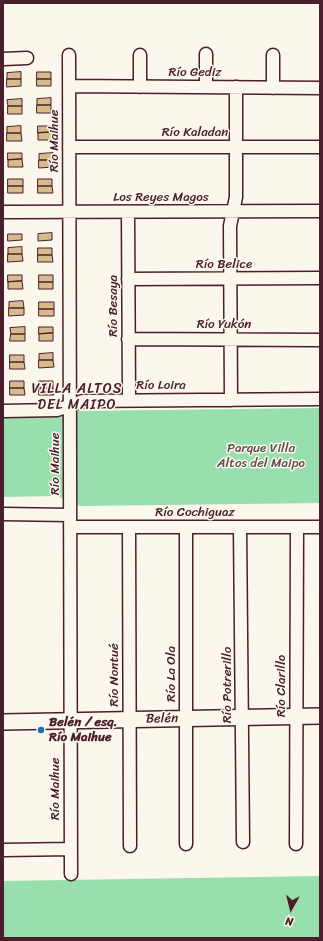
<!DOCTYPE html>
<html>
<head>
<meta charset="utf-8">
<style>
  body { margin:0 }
  #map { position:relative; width:323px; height:941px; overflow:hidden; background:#fbf7ec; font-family:Sriracha,sans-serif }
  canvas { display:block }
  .frame { position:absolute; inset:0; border:4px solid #4a1f2b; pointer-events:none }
  .north { position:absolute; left:271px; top:889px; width:40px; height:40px; -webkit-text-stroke:3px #fbf7ec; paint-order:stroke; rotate:188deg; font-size:11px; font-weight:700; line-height:16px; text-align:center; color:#4a1f2b }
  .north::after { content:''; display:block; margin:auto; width:14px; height:18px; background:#4a1f2b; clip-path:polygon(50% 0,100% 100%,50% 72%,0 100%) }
</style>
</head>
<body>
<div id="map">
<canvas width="323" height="941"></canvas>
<div class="frame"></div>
<div class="north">N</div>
</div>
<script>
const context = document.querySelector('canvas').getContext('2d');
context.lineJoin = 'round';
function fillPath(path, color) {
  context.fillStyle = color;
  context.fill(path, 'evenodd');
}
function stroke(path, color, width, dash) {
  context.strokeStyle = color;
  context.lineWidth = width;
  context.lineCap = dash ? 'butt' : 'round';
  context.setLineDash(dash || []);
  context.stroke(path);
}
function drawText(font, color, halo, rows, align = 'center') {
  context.font = font + ' Sriracha,sans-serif';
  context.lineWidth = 3;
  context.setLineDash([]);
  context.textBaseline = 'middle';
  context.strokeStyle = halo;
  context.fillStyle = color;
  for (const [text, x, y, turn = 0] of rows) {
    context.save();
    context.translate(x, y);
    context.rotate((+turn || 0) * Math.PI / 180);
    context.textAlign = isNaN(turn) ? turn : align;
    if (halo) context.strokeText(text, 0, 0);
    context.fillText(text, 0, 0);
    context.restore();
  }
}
fillPath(new Path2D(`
  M320,408V503L80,506L57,496L3,497V415L58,414L78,411Z
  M320,876V938H3V881Z`), '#97dfad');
const building = new Path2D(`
  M21,72V79H7V73Z
  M37,72H51V79H37Z
  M7,79H21V86L7,87Z
  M37,79H51V86H37Z
  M51,98V105H37V99Z
  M22,99V106H8L7,100Z
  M37,105H51V113H37Z
  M8,106H22V114H8Z
  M21,126V133H7V127Z
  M38,126H52V132L38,133Z
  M52,132V140H38V133Z
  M7,133H21L22,141H7Z
  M8,153H22V159L8,160Z
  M53,153V160H39V154Z
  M22,159L23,167H8V160Z
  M39,160H53L54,167L39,168Z
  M8,179H23V186H8Z
  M38,179H52V186H38Z
  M8,186H23V193H8Z
  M38,186H52L53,193H38Z
  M52,233V240L38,241V234Z
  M8,234H22V240L8,241Z
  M22,247V254H8V248Z
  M38,248H52V255H38Z
  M8,254H22L23,261L8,262Z
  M38,255H52L53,262H38Z
  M8,275H22V281L8,282Z
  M39,275H53V282H39Z
  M22,281L23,289H8V282Z
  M39,282H53V289H39Z
  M23,301L24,308H9V302Z
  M39,302H54V309H39Z
  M9,308H24V315L9,316Z
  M39,309H54V316H39Z
  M25,327V334H11L10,328Z
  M39,327H53V333L39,334Z
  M53,333V341H39V334Z
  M11,334H25V341H10Z
  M53,353V360H39V354Z
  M10,355H24V362H10Z
  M39,360H53L54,367L39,368Z
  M10,362H24L25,369H10Z
  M10,381H24V388H10Z
  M39,381H53V388H39Z
  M10,388H24L25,395H10Z
  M39,388H53L54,395H39Z`);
fillPath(building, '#d7bb8c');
stroke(building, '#4a1f2b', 1);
const minor = new Path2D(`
  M69,55L71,874
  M3,59L27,58
  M69,86L320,88
  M140,87V55
  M206,87V54
  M273,88V55
  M69,147H320
  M3,212L320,211
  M128,212L129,400
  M128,279L320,278
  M128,339L320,340
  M231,400L230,226L236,197V87
  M3,411L57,410L83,401L320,399
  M3,514L70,515
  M70,527H320
  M129,527L130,846
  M186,527V844
  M240,527L243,842
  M296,844L297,527
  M3,850L71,849`);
const tertiary = new Path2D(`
  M3,722L320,716`);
stroke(minor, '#4a1f2b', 15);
stroke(tertiary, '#4a1f2b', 18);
stroke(minor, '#fbf7ec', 12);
stroke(tertiary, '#fbf7ec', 15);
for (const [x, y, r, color] of [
  [41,730,4,"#1f6fb2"]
]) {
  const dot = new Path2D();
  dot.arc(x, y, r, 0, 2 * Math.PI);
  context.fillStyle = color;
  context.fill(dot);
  stroke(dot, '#fbf7ec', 1.5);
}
drawText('13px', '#4a1f2b', '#fbf7ec', [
  ["Río Gediz",195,73],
  ["Río Kaladan",195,133],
  ["Río Maihue",55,141,-90],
  ["Los Reyes Magos",161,198],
  ["Río Belice",224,265],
  ["Río Besaya",114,306,-90],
  ["Río Yukón",224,325],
  ["Río Loira",161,386],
  ["Río Maihue",56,464,-90],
  ["Río Cochiguaz",195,513],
  ["Río La Ola",172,674,-90],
  ["Río Nontué",115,675,-90],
  ["Río Potrerillo",228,685,-90],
  ["Río Clarillo",282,686,-90],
  ["Belén",162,719,-1],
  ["Río Maihue",56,789,-90]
]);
drawText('13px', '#5d4f4c', '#fbf7ec', [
  ["Parque Villa",261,449],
  ["Altos del Maipo",261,464]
]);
drawText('bold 13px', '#4a1f2b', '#fbf7ec', [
  ["Belén / esq.",49,723],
  ["Río Maihue",49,738]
], 'left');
context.letterSpacing = '1px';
drawText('14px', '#4a1f2b', '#fbf7ec', [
  ["VILLA ALTOS",77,389],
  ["DEL MAIPO",77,405]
]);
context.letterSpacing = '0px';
</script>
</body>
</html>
